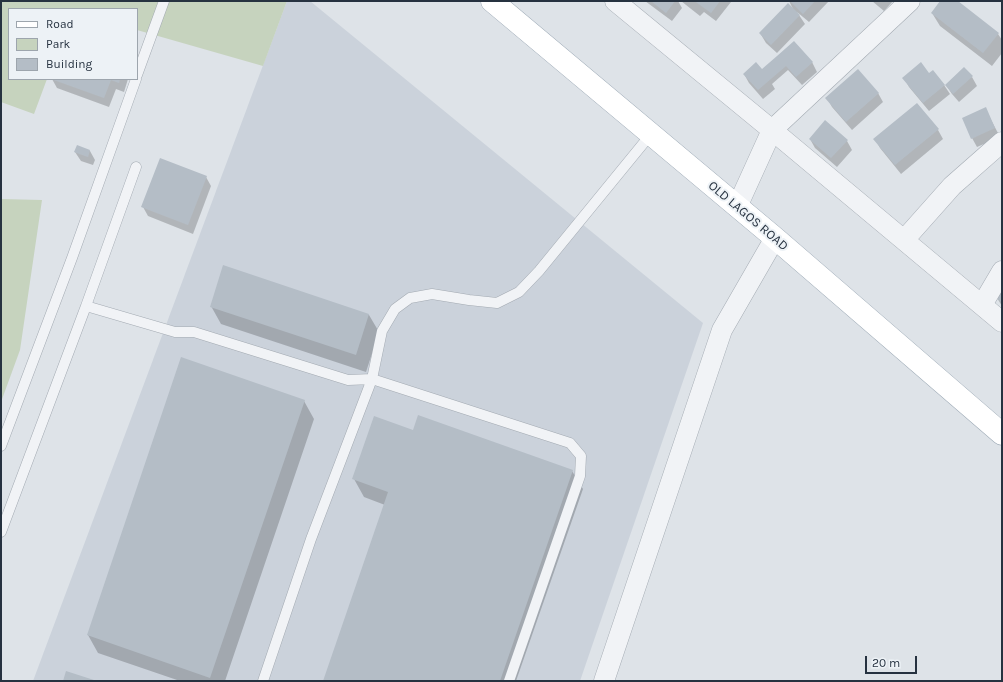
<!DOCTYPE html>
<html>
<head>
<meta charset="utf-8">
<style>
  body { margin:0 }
  #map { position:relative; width:1003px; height:682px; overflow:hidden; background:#dee3e8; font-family:Karla,sans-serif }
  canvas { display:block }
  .frame { position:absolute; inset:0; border:2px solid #263240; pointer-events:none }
  .legend { position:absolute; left:8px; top:8px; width:130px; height:72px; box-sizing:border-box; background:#edf2f6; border:1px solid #9da5ad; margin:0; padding:5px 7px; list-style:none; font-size:12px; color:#263240 }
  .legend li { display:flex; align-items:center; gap:8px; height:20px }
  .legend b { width:20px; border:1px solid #9da5ad }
  .scale { position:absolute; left:865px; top:656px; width:52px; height:18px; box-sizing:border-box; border:2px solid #263240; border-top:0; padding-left:5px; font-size:12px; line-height:14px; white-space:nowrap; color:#263240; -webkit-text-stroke:3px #edf2f6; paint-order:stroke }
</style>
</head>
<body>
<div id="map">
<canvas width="1003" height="682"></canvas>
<div class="frame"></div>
<ul class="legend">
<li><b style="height:5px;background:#fff"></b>Road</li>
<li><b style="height:11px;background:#c6d3be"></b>Park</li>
<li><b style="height:11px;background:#b4bdc6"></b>Building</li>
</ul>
<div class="scale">20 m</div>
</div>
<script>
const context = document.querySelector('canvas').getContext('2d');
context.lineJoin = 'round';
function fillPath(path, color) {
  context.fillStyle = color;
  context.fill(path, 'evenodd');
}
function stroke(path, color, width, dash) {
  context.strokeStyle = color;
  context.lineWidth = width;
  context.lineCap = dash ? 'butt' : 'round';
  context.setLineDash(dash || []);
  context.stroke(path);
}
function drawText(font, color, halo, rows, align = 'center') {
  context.font = font + ' Karla,sans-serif';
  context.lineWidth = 4;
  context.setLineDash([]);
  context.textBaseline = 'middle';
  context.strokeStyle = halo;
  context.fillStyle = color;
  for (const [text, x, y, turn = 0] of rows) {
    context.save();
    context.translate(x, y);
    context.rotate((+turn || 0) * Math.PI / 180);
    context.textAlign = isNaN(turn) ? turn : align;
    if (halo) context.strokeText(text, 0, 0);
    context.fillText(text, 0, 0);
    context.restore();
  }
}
fillPath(new Path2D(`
  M287,1H310L703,323L580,681H33Z`), '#cbd2db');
fillPath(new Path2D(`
  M1,1H287L263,66L137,30V9H9V79H47L34,114L1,102Z
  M1,199L42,200L20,350L1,402Z`), '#c6d3be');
fillPath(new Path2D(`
  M645,1H678L682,8L672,21Z
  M681,1H730L731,2L716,21L704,12L700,16Z
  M789,1H829L809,22L797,12L805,24L777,53L766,43L760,33L793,9Z
  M872,1H893L884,11Z
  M941,1H956L998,34L1002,40V53L992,66L940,26L932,13Z
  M779,56L812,62L817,72L802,85L788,70L772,84L775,89L763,99L749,83L744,74H765L782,62Z
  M972,77L977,86L959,102L952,94L946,85Z
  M904,78L944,85L950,94L929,111L909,87Z
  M52,79H128L124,92L116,89L109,107L57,88Z
  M878,93L883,102L852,130L832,107L827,98Z
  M985,108L1000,137L977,147L972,138Z
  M938,130L943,139L901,174L880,148L875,139Z
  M810,139L847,141L852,150L837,167L815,148Z
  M90,151L95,160L93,165L81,161L75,152Z
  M206,177L211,186L193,234L148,216L143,207Z
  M1002,290V306L997,298Z
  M211,306L369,315L379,332L366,372L221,324Z
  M304,401L314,419L225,681H180L98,653L88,635Z
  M413,431L572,471L583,489L516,681H324L385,505L364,497L354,479Z`), '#0003');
fillPath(new Path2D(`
  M651,1H675L666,13Z
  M697,1H720L711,13L696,2Z
  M790,1H815L803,14Z
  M940,1H958L999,33L983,53L931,13Z
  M788,3L800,15L771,45L759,33Z
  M794,41L813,62L796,77L777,56Z
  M777,56L786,66L758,90L743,74L756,62L762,69Z
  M921,62L929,73L933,70L945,85L923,103L902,78Z
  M964,67L973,76L953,94L945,85Z
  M858,69L879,93L846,122L825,98Z
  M51,79H120L119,83L111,80L104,98Z
  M917,103L939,129L895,165L873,139Z
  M986,107L995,128L971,139L962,118Z
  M825,120L848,140L831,158L809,139Z
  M77,145L90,150L88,157L74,152Z
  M160,158L207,176L188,225L141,207Z
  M223,265L369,314L356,355L210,307Z
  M1002,288V302L996,298Z
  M181,357L305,400L210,678L87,635Z
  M418,415L573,470L500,681H323L388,492L352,479L374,416L413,430Z
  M66,671L97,681H63Z`), '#b4bdc6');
const service = new Path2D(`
  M137,75L164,1
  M86,306L136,167
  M1,446L72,258L136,79
  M1,532L86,306L175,332H194L348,380L372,379L570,443L581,456L580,476L509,681
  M263,681L311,539L372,379L382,331L395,309L410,298L432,294L469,300L497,303L519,292L539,271L651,134`);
const minor = new Path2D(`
  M615,1L772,130L1002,322
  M737,207L772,130L910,1
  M904,240L952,186L1002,142
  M982,305L1002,271
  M604,681L722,330L775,238`);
const primary = new Path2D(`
  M492,1L775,238L1002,434`);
stroke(service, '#a3aab2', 11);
stroke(minor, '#a3aab2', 21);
stroke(primary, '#9ca9b5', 23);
stroke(service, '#f1f3f6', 10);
stroke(minor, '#f1f3f6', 20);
stroke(primary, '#fff', 22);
drawText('13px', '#263240', '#edf2f6', [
  ["OLD LAGOS ROAD",748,216,40]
]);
</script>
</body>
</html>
